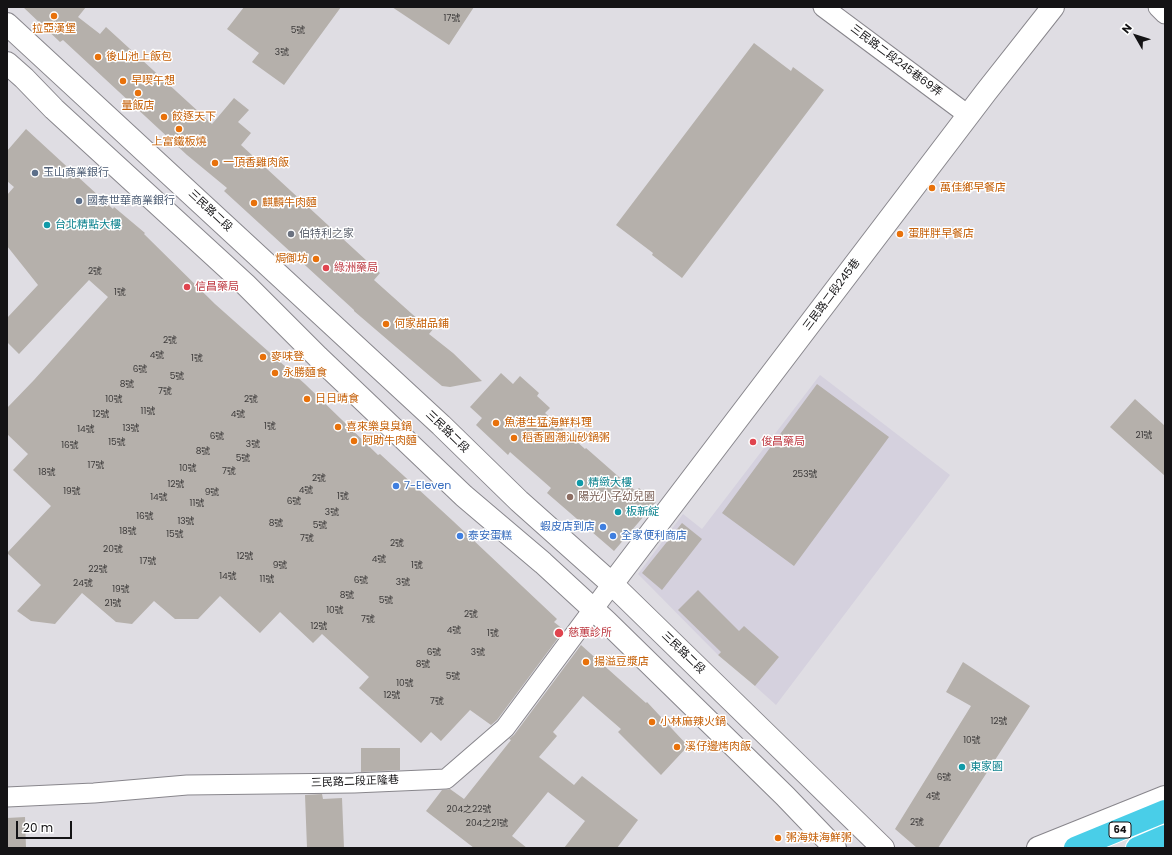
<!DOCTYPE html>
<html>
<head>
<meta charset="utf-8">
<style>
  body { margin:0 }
  #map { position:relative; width:1172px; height:855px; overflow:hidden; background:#dfdde3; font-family:Poppins,sans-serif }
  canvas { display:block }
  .frame { position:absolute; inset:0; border:8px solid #141315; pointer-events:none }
  .north { position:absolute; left:1116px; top:16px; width:40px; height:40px; -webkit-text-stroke:3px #fff; paint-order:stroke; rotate:309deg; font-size:11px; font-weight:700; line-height:16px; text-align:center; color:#141315 }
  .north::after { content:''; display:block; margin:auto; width:14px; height:18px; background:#141315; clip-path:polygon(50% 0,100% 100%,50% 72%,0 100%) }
  .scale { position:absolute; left:16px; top:821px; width:56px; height:18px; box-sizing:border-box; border:2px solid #141315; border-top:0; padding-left:5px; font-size:12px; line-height:14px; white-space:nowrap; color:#141315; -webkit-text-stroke:3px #fff; paint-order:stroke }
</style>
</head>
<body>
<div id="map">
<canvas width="1172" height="855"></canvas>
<div class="frame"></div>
<div class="north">N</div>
<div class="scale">20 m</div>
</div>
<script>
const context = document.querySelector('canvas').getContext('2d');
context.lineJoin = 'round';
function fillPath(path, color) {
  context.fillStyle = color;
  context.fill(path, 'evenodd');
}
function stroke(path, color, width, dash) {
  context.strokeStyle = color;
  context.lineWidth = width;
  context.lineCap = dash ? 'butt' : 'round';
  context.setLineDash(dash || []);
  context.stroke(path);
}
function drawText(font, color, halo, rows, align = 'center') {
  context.font = font + ' Poppins,"Noto Sans TC",sans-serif';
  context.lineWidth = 3;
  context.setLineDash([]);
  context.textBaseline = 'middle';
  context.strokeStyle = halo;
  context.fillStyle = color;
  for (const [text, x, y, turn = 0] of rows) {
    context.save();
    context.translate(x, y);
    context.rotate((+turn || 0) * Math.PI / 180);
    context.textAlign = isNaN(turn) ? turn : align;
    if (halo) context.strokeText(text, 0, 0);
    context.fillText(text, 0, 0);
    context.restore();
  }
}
fillPath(new Path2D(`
  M820,375L950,475L776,705L755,686L779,657L744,627L718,655L638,574L683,514L702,529Z`), '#d5d1de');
fillPath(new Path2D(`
  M23,7H86L78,17L100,34L106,27L212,124L234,98L249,110L238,122L251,133L241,145L380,273L374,280L421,322L423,319L434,328L429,334L453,353L482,381L450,387L442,386L431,377L354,311V310L224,191L227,188L187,155L63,40L60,42Z
  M244,7H341L284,85L252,62L259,53L227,29Z
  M392,7H474L449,45Z
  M754,43L791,71L793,67L824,90L682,278L652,255L653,253L616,225Z
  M26,129L113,209L114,207L145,233L144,234L215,304L305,384L378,455L380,454L453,521L557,619L554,622L564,630L497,720L491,725L470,710L441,741L431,732L421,743L359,688L369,677L322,634L313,643L280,612L260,633L220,596L198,619H175L154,601L132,624L116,622L82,593L55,624L31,621L17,611L41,585L7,553L51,506L13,470L28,454L7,434V408L34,380L108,297L89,280L19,354L7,342V318L38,285L7,246V195L14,187L7,181V151Z
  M501,373L513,384L520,376L539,393L537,396L550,408L545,413L585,449L586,448L627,484L636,491L639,488L656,502L614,551L547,493L551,488L510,452L508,455L476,425L482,418L470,407Z
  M817,384L889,437L794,566L722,513Z
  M1135,399L1165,426V476L1110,427Z
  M682,523L702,539L662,590L642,573Z
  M698,590L739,631L744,626L779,657L755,686L718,655L721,652L678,610Z
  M581,645L646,703L647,702L688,746L661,775L618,732L621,729L583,696L553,732L557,736L539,757L574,785L582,776L638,820L617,848H564L585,821L548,792L512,836L527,848H474L426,811L442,790L450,789L464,799L511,740L509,739L514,735Z
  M963,662L1030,706L938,848H917L895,829L971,706L946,692Z
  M361,748H400V770L361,772Z
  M322,794L323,799L342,798L344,848H307L305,795Z
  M25,817L26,848H7V818Z`), '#b5b0ab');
const street = new Path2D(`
  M823,7L968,115
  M1158,7L1165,14
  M7,797L94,793L187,785L354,783L446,779L505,728L612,584`);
const secondary = new Path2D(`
  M7,24L441,425L519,501L612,584L883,848
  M7,63L24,78L54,109L245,284L318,357L464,496L543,563L607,622L785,796L835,848
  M612,584L986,92L1053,7
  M1038,848L1165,797`);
const highway = new Path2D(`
  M1075,848L1165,811
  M1137,848L1165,836`);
stroke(street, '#88868c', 21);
stroke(secondary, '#88868c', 24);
stroke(highway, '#fff', 24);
stroke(street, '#fff', 19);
stroke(secondary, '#fff', 22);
stroke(highway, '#49cee8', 22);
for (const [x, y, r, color] of [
  [54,16,4,"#e8710a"],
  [98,57,4,"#e8710a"],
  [123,81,4,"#e8710a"],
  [138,93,4,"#e8710a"],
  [164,117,4,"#e8710a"],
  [179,129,4,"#e8710a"],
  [215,163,4,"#e8710a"],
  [35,173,4,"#5c6f8a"],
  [932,188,4,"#e8710a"],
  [79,201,4,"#5c6f8a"],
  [254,203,4,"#e8710a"],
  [47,225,4,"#0f9aa8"],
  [291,234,4,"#6b7280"],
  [900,234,4,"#e8710a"],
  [316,259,4,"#e8710a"],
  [326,268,4,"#e0444e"],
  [187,287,4,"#e0444e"],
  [386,324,4,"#e8710a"],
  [263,357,4,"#e8710a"],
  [275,373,4,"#e8710a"],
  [307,399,4,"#e8710a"],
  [496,423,4,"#e8710a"],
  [338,427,4,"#e8710a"],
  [514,438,4,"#e8710a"],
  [354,441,4,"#e8710a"],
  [753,442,4,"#e0444e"],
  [580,483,4,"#0f9aa8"],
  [396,486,4,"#3f7fe0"],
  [570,497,4,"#8d6e63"],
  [618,512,4,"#0f9aa8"],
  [603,527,4,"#3f7fe0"],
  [460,536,4,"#3f7fe0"],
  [613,536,4,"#3f7fe0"],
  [559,633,5,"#e0444e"],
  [586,662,4,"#e8710a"],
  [652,722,4,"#e8710a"],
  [677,747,4,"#e8710a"],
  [962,767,4,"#0f9aa8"],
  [778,838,4,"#e8710a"]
]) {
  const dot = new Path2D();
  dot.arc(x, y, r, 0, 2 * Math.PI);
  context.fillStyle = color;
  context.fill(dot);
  stroke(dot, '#fff', 1.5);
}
drawText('9px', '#3c3a3a', null, [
  ["17號",452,19],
  ["5號",298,31],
  ["3號",282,53],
  ["2號",95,272],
  ["1號",120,293],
  ["2號",170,341],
  ["4號",157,356],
  ["1號",197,359],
  ["6號",140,370],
  ["5號",177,377],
  ["8號",127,385],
  ["7號",165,392],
  ["10號",114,400],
  ["2號",251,400],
  ["11號",148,412],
  ["12號",101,415],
  ["4號",238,415],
  ["1號",270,427],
  ["13號",131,429],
  ["14號",86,430],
  ["21號",1144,436],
  ["6號",217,437],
  ["15號",117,443],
  ["3號",253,445],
  ["16號",70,446],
  ["8號",203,452],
  ["5號",243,459],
  ["17號",96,466],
  ["10號",188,469],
  ["7號",229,472],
  ["18號",47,473],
  ["253號",805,475],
  ["2號",319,479],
  ["12號",176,485],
  ["4號",306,491],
  ["19號",72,492],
  ["9號",212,493],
  ["1號",343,497],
  ["14號",159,498],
  ["6號",294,502],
  ["11號",197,504],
  ["3號",332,513],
  ["16號",145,517],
  ["13號",186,522],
  ["8號",276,524],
  ["5號",320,526],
  ["18號",128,532],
  ["15號",175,535],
  ["7號",307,539],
  ["2號",397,544],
  ["20號",113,550],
  ["12號",245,557],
  ["4號",379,560],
  ["17號",148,562],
  ["9號",280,566],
  ["1號",417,566],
  ["22號",98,570],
  ["14號",228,577],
  ["11號",267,580],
  ["6號",361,581],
  ["3號",403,583],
  ["24號",83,584],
  ["19號",121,590],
  ["8號",347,596],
  ["5號",386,601],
  ["21號",113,604],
  ["10號",335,611],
  ["2號",471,615],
  ["7號",368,620],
  ["12號",319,627],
  ["4號",454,631],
  ["1號",493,634],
  ["6號",434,653],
  ["3號",478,653],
  ["8號",423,665],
  ["5號",453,677],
  ["10號",405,684],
  ["12號",392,696],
  ["7號",437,702],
  ["12號",999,722],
  ["10號",972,741],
  ["6號",944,778],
  ["4號",933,797],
  ["204之22號",469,810],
  ["2號",917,823],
  ["204之21號",487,824]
]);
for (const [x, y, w] of [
  [1120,830,22]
]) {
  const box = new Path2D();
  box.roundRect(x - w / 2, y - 8, w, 16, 3);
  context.fillStyle = '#fff';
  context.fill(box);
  stroke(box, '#141315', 1);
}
drawText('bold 10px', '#141315', null, [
  ["64",1120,830]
]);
drawText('11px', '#c56008', '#fff', [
  ["拉亞漢堡",54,29,"center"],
  ["後山池上飯包",106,57],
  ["早喫午想",131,81],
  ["量飯店",138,106,"center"],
  ["餃逐天下",172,117],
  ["上富鐵板燒",179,142,"center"],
  ["一頂香雞肉飯",223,163],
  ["萬佳鄉早餐店",940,188],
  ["麒麟牛肉麵",262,203],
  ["蛋胖胖早餐店",908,234],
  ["焗御坊",308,259,"right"],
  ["何家甜品鋪",394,324],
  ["麥味登",271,357],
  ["永勝麵食",283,373],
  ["日日晴食",315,399],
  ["魚港生猛海鮮料理",504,423],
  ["喜來樂臭臭鍋",346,427],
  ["稻香園潮汕砂鍋粥",522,438],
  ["阿助牛肉麵",362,441],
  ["揚溢豆漿店",594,662],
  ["小林麻辣火鍋",660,722],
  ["溪仔邊烤肉飯",685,747],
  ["粥海妹海鮮粥",786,838]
], 'left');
drawText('11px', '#141315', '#fff', [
  ["三民路二段245巷69弄",896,61,37],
  ["三民路二段",210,211,43],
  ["三民路二段245巷",832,295,-53],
  ["三民路二段",447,432,44],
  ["三民路二段",683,653,44],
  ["三民路二段正隆巷",355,782,-2]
]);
drawText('11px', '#4e5e75', '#fff', [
  ["玉山商業銀行",43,173],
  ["國泰世華商業銀行",87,201]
], 'left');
drawText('11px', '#0d838f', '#fff', [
  ["台北精點大樓",55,225],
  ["精緻大樓",588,483],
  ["板新綻",626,512],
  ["東家園",970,767]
], 'left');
drawText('11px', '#5b616d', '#fff', [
  ["伯特利之家",299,234]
], 'left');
drawText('11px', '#be3a42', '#fff', [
  ["綠洲藥局",334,268],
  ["信昌藥局",195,287],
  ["俊昌藥局",761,442],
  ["慈蕙診所",568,633]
], 'left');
drawText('11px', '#366cbe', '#fff', [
  ["7-Eleven",404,486],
  ["蝦皮店到店",595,527,"right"],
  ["泰安蛋糕",468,536],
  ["全家便利商店",621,536]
], 'left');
drawText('11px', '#785e54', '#fff', [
  ["陽光小子幼兒園",578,497]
], 'left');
</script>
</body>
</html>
